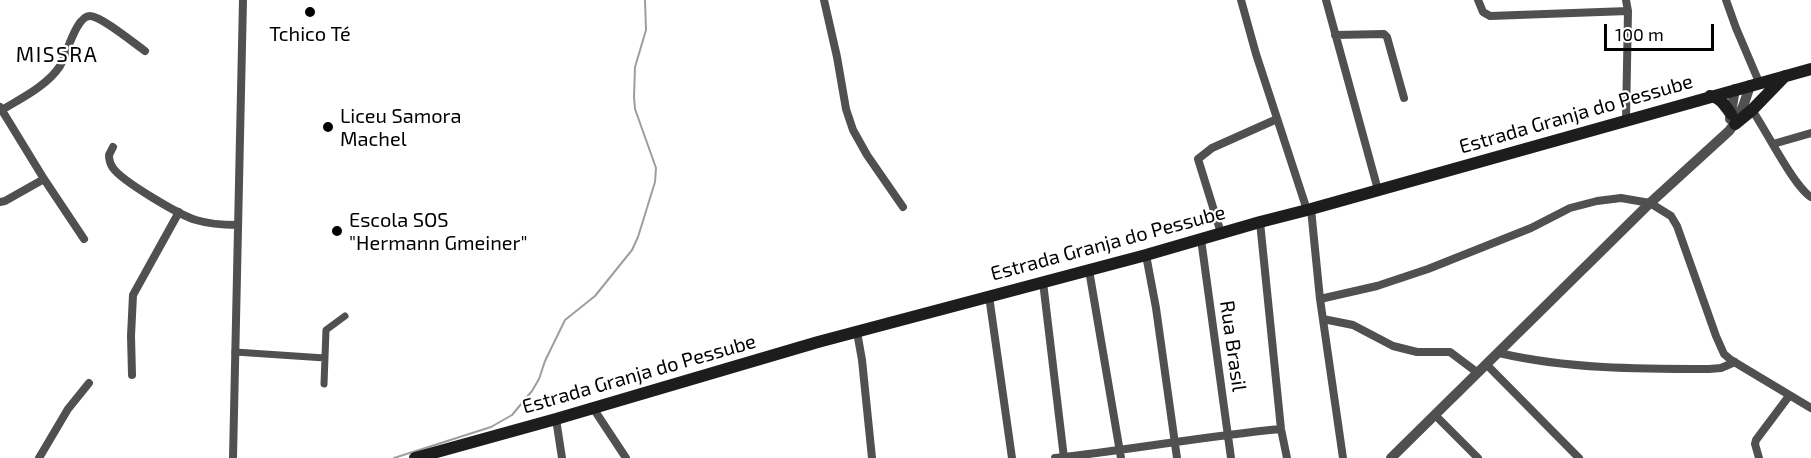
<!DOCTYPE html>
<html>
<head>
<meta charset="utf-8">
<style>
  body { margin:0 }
  #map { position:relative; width:1811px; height:458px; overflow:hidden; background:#fff; font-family:"Exo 2",sans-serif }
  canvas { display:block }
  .scale { position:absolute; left:1604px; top:24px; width:110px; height:27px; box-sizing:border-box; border:3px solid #000; border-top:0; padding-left:8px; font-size:18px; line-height:21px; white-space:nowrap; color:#000; -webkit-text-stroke:4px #fff; paint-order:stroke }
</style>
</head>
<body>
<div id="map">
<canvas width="1811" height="458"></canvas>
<div class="scale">100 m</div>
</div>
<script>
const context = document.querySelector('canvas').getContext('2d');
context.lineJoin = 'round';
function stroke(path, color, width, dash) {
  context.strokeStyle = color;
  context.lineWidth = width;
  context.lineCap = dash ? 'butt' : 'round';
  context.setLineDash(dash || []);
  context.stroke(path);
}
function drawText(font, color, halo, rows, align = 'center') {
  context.font = font + ' "Exo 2",sans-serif';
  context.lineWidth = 4.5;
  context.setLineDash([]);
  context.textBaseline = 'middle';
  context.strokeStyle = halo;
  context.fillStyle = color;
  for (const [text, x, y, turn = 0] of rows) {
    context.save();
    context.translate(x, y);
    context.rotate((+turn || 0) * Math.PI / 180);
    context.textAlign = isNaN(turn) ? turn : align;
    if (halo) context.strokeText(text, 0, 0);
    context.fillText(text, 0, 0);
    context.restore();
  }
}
stroke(new Path2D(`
  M394,458L491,427L512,415L532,391L539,379L545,361L565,320L595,296L632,250L638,237L655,182L656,168L635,109L634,97L635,67L646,30L645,0`), '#9e9e9e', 2);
stroke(new Path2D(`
  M235,352L325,358
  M324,384L326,330L345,316`), '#505050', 7);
stroke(new Path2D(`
  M824,0L837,57L846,109L853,130L867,155L903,207
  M1241,0L1256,54L1307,210
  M1326,0L1378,190
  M1478,0L1483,12L1490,16L1628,11
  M1726,0L1736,28L1759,82
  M1335,35L1384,34L1387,37L1404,98
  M0,107L44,179L84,239
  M1752,110C1766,130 1794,187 1811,197
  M0,111C20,99 47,86 60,66C67,54 76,16 90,16C101,16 135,44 145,51
  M1626,120L1628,11L1626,0
  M1773,144L1811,133
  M113,147L109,155C109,159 110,164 113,168C122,181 179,215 196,220C209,224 223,225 237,225
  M0,202L5,201L44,179
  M1311,209L1320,299L1343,458
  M1260,222L1281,429L1287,458
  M1221,233L1198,159L1212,148L1277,119
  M1201,239L1231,458
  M1146,255L1156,308L1177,458
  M1089,270L1121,458
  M1043,282L1064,458
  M989,296L1012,458
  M1320,299L1377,286L1428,269L1531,228L1570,208L1597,201L1621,198L1650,203L1671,216L1677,226L1716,336L1724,354L1731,360L1811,408
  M1323,319L1353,325L1393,346L1417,352H1450L1478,373
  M857,332L862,360L872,458
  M1499,353C1568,369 1639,369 1709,369L1721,368L1735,362
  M1487,365L1579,458
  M132,375L131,336L133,295L179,212
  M593,408L626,458
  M1435,415L1478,458
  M556,419L562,458
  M39,458L68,409L89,383
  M233,458L243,0
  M1055,458C1131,450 1205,436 1281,429
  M1759,458L1755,444L1756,440L1789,396`), '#505050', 8);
stroke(new Path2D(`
  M1730,119L1735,89
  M1391,458L1650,203L1729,131C1740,118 1745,102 1750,85`), '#505050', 10);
stroke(new Path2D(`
  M1710,96C1721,97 1725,106 1731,114
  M1735,124L1752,110L1785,76
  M415,458L556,419L818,342L1146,255L1260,222L1311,209L1811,69`), '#1d1d1d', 12);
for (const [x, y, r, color] of [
  [310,12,6,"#000"],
  [328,127,6,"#000"],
  [337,231,6,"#000"]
]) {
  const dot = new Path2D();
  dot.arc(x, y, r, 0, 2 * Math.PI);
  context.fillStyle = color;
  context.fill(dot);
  stroke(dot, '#fff', 2);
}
drawText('20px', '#000', '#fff', [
  ["Tchico Té",310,34,"center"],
  ["Liceu Samora",340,116],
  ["Machel",340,139],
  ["Escola SOS",349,220],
  ["\"Hermann Gmeiner\"",349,243]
], 'left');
drawText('20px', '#000', '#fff', [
  ["Estrada Granja do Pessube",1576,114,-16],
  ["Estrada Granja do Pessube",1108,243,-15],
  ["Rua Brasil",1233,346,82],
  ["Estrada Granja do Pessube",639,374,-16]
]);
context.letterSpacing = '1.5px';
drawText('21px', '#000', '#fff', [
  ["MISSRA",57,55]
]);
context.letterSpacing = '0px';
</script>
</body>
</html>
